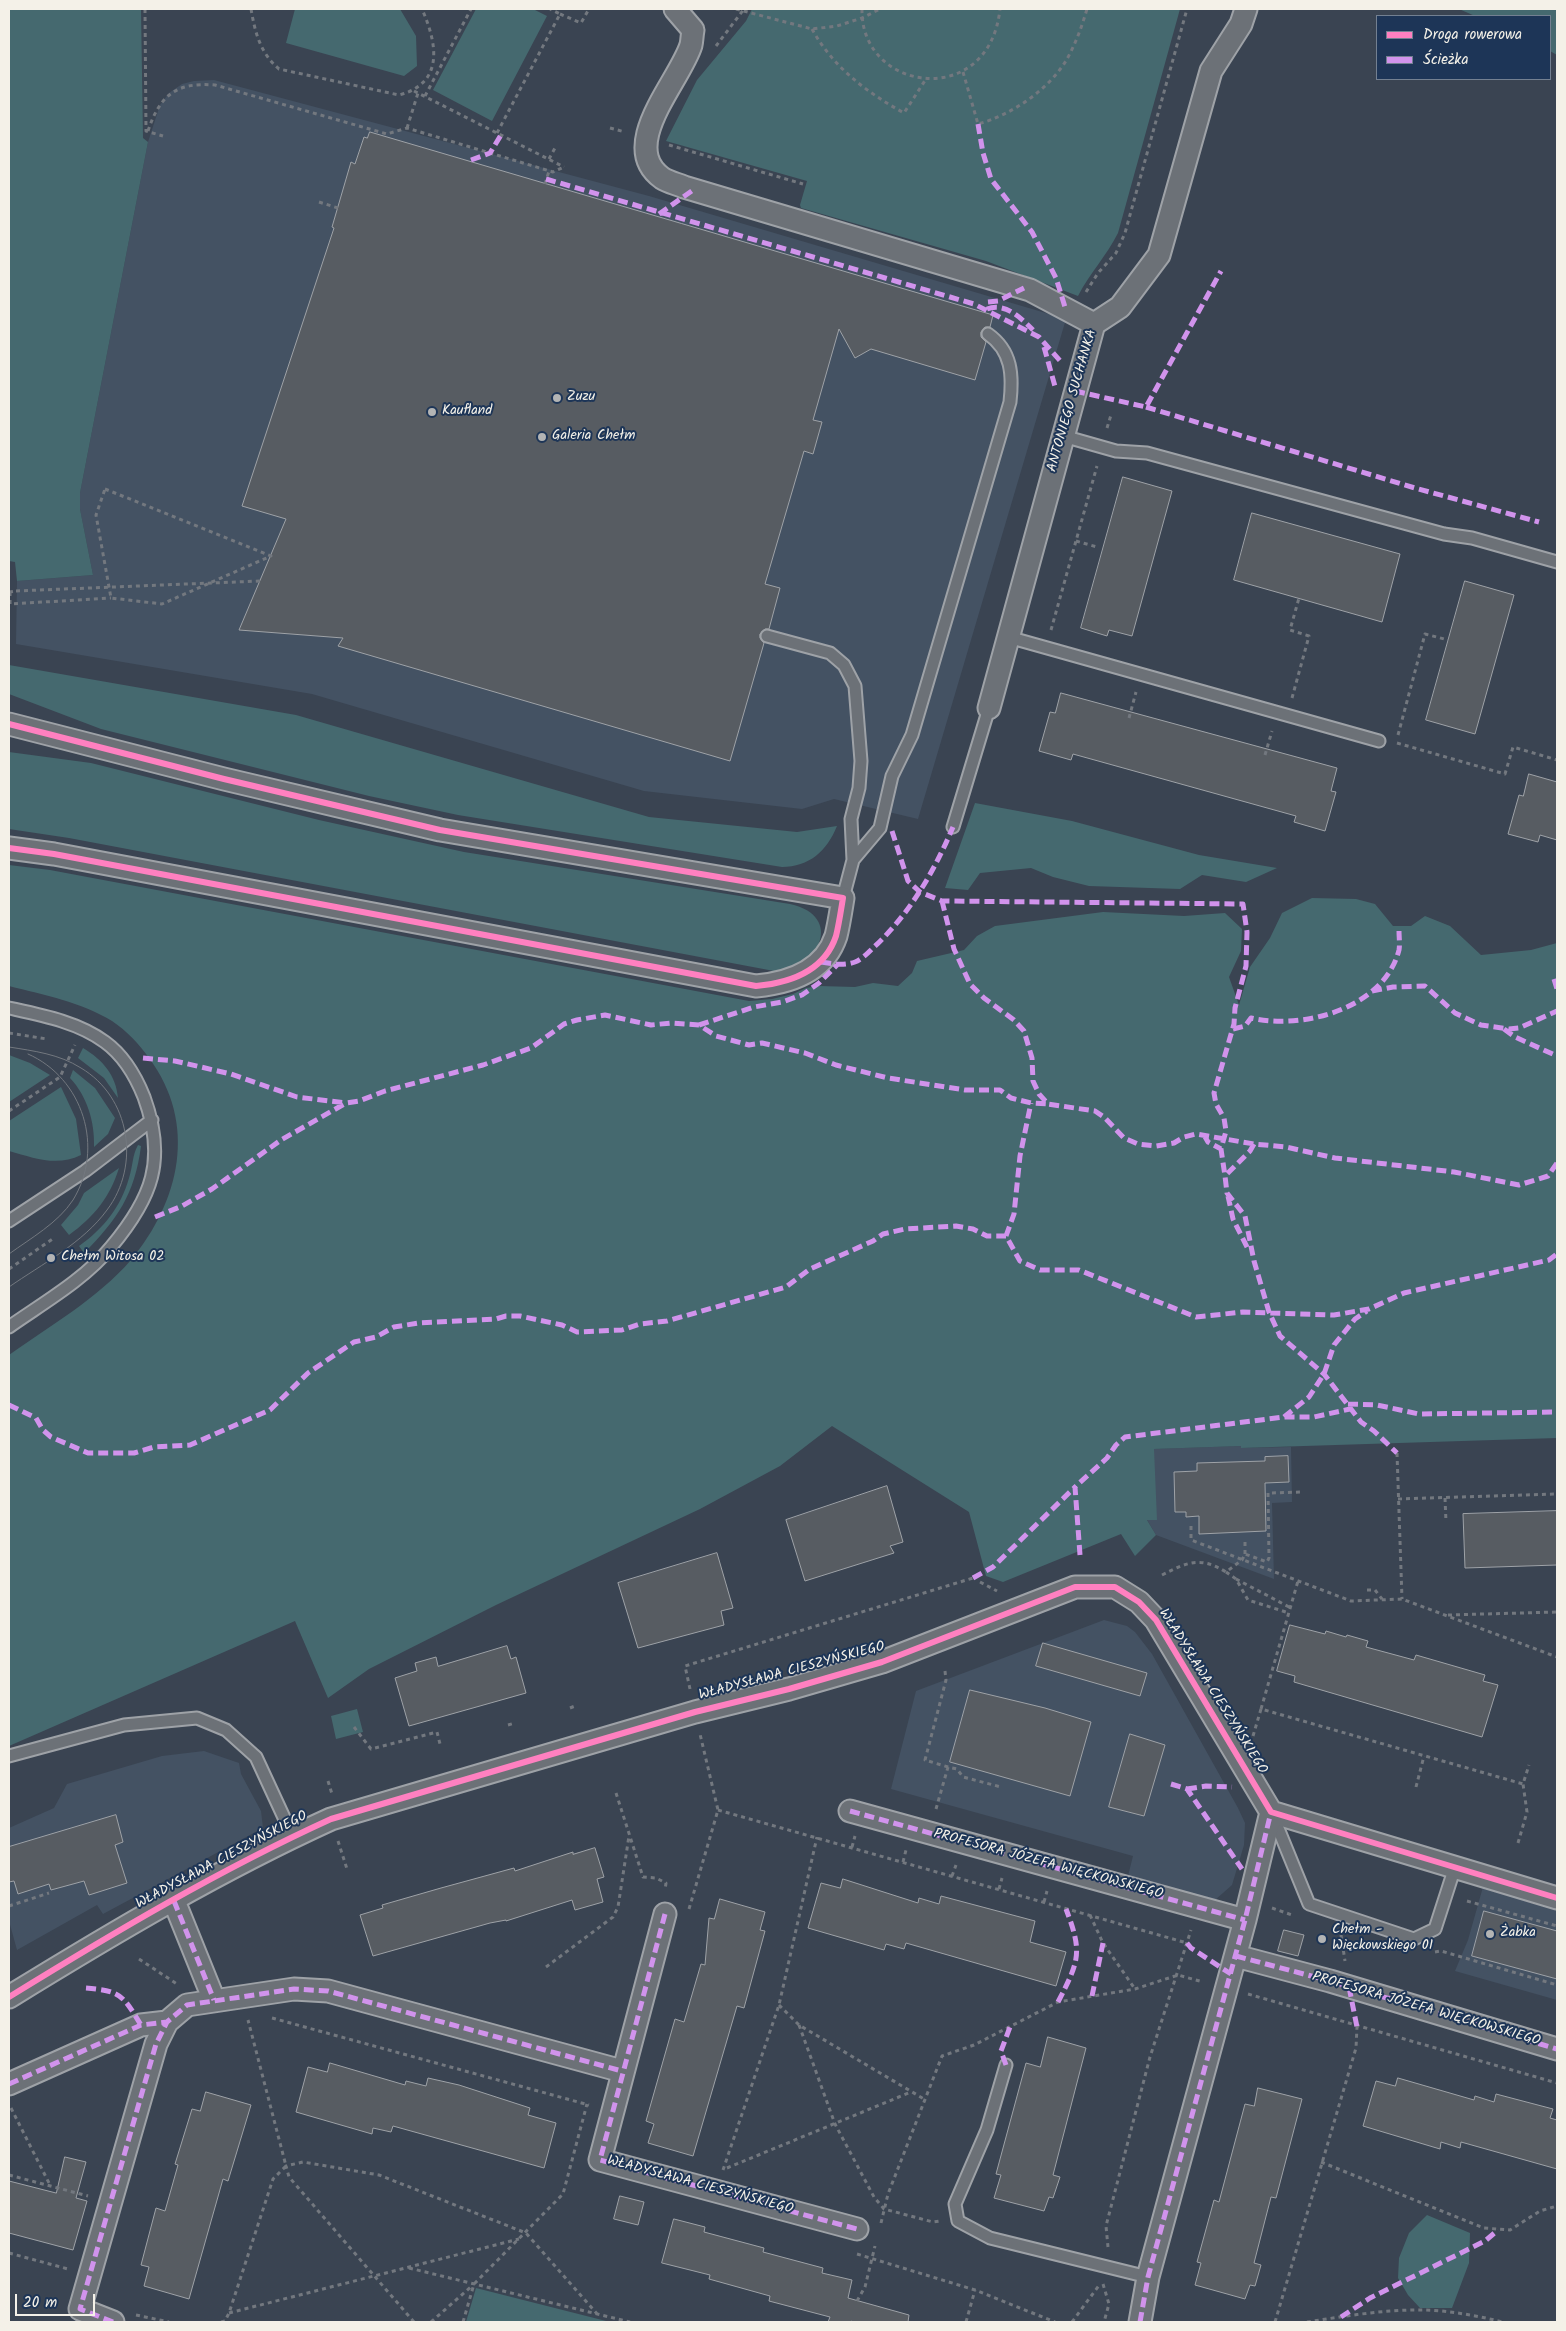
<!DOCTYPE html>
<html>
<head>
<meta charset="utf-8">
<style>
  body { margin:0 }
  #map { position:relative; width:1566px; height:2331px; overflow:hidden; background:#3a4452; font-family:Kalam,sans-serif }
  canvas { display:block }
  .frame { position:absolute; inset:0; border:10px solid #f4f1e8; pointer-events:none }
  .legend { position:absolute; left:1376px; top:15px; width:175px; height:65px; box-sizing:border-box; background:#1d3557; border:1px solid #738091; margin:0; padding:6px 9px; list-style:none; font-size:15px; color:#f4f1e8 }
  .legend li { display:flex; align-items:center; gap:10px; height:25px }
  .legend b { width:25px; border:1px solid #738091 }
  .scale { position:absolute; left:15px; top:2294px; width:80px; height:22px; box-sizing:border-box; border:2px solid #f4f1e8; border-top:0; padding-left:6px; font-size:15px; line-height:18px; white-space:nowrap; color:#f4f1e8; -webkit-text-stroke:4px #1d3557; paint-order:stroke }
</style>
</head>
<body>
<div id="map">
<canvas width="1566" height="2331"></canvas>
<div class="frame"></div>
<ul class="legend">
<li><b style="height:6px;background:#ff80c0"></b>Droga rowerowa</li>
<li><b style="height:6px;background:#d193ec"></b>Ścieżka</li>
</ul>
<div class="scale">20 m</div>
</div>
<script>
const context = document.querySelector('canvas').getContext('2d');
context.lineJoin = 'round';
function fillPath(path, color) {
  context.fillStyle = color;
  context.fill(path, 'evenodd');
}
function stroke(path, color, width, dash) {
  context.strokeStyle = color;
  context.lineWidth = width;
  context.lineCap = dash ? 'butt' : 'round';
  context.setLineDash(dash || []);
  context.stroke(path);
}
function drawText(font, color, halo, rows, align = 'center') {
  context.font = font + ' Kalam,sans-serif';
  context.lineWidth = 4;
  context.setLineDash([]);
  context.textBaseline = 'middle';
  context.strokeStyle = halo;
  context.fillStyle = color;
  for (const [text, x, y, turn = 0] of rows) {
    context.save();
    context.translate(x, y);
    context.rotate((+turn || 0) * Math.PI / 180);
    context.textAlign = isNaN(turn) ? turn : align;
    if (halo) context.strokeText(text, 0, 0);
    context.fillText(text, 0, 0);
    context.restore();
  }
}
fillPath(new Path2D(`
  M214,80L649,196L1066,319L918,819L834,799L802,809L644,791L312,694L16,644L17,581L93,575L80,509V493L148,142L160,105L169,93L182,84L194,81Z
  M1241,1446V1448L1291,1447L1292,1502L1272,1503L1274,1579L1156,1535L1116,1467L1153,1449Z
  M1104,1620L1127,1626L1135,1632L1152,1654L1238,1808L1245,1823L1244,1845L1232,1885L1215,1900L1128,1876L1133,1856L891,1789L916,1691Z
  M204,1751L239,1763L241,1774L261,1811L263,1828L103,1914L97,1905L17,1950L9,1921V1828L54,1808L67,1784L162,1756Z
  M1483,1887L1557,1911V2000L1455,1971L1468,1940Z`), '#445263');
fillPath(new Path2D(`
  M9,9H141L143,138L148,142L80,493V509L93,575L17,581L15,562L9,561Z
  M295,9H400L416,36L417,66L404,76L286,43Z
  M476,9H533L547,16L492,121L433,90Z
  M752,9H1180L1118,233C1107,255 1090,273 1078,296L986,261L801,208L800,205L807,181L666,141L697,80L746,21Z
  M1459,9H1557V55L1550,51V16H1475Z
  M9,665L296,715L649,817L797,832L837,826C827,851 809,867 782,867L458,815L369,796L101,729L9,694Z
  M9,752L91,763L319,820L464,852L790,904C845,916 819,970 774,971L69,838L9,829Z
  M975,803L1072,821L1199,855L1277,868L1246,882L1202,875L1180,889L1089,886L1053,877L1031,868L980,873L968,890L945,888Z
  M9,865L50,870L749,1001L772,999L793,994L806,988L819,986L855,987L873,983L898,986L912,973L917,961L964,950L977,936L995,926L1103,912L1184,916L1225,913L1242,929L1241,951L1229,977L1239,1005L1250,967L1270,938L1282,913L1312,898L1356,899L1375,904L1393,926H1411L1425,916L1450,926L1481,955L1531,950L1557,943V1438L1241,1448V1446L1154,1449L1157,1520H1147L1156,1535L1135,1556L1121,1534L1003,1582L986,1576L969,1512L832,1426L780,1466L700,1509L496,1605L369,1669L328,1698L295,1621L9,1746V1355C51,1325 97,1299 131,1260C180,1201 198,1124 149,1058C139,1044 127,1031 112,1021C81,1002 44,995 9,986Z
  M83,1048C103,1060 116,1075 118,1098L104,1078L78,1058Z
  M9,1055L30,1063L50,1075L9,1102Z
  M73,1070L95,1088L115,1118L108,1134L94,1147C95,1122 87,1096 70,1078Z
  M61,1087L76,1119L81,1155C57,1167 34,1158 9,1151V1121Z
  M138,1145L141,1146C135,1194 117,1220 84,1253L79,1246C103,1229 121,1207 129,1178C133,1166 132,1156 138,1145Z
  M119,1168C110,1197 94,1217 69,1235L61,1225L78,1205L84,1193Z
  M357,1709L363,1732L336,1739L331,1716Z
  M1427,2215L1470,2233L1469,2263L1452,2308H1420L1408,2295L1398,2278L1399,2258L1409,2233Z
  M476,2288L610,2322H466Z`), '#45696f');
const building = new Path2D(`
  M370,132L993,315L990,327H985L981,332V337L986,342L975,380L871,349L855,358L839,329L813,420L822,422L813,454L804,451L765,584L780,588L769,629H765L760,634V638L764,643L730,761L338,646L343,638L239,630L286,519L242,506L334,228L332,227L351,162L355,164L364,137L367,138Z
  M1123,477L1172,491L1132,636L1109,630L1107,636L1081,628Z
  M1252,513L1400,554L1382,622L1234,580Z
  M1465,581L1514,595L1475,734L1426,720Z
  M1061,693L1337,768L1331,791L1336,792L1325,831L1294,822L1296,816L1073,754L1071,760L1039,751L1050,712L1055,713Z
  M1529,774L1557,782V840L1540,835L1538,842L1508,834L1519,795L1523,796Z
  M1288,1456L1289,1482L1265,1483L1266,1531L1199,1534V1516L1186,1517V1512H1175L1174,1472L1197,1471V1463L1265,1461V1457Z
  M887,1486L903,1542L890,1546L894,1553L805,1581L786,1520Z
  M1557,1511V1565L1465,1568L1463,1514Z
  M717,1553L733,1608L721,1611L724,1625L638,1648L618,1583Z
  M1290,1625L1325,1634L1326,1631L1346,1637L1347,1635L1368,1641L1366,1647L1414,1660L1416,1655L1485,1675L1483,1681L1498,1685L1482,1737L1294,1682L1295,1676L1277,1671Z
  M1043,1643L1147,1673L1140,1696L1036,1666Z
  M507,1646L511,1659L516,1657L526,1693L409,1726L395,1678L417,1671L415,1663L436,1657L438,1666Z
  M970,1690L1045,1708L1091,1722L1070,1796L950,1762Z
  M1130,1734L1165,1745L1144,1816L1109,1807Z
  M116,1815L123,1842L115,1845L127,1883L89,1895L84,1881L51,1890L49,1884L18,1894L14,1881L9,1882V1847Z
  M595,1848L604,1877L597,1879L603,1902L575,1910L572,1900L506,1921V1920L490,1923L373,1956L360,1915L383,1908L382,1905L441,1888L514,1868L515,1871L573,1852V1854Z
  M843,1879L918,1903L919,1898L939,1904L941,1896L1035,1921L1030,1942L1066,1952L1056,1986L906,1943L904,1949L886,1944L884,1950L808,1928L821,1883L840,1888Z
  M720,1899L765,1912L760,1930L765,1931L744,2008L737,2006L693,2156L648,2143L654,2124L646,2121L675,2019L684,2022L701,1964L705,1965L709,1918L714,1919Z
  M1484,1911L1557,1931V1979L1472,1956Z
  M1284,1930L1304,1935L1298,1956L1278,1951Z
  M1048,2037L1086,2048L1053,2175L1060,2177L1053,2198L1049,2197L1044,2211L994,2198L1001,2175L996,2174L1026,2063L1040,2067Z
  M330,2063L405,2085L406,2081L426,2086L428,2078L459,2085L530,2108L528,2115L556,2123L544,2168L393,2126L391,2132L373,2128L372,2134L296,2112L308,2067L327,2072Z
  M1398,2078L1474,2100L1475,2096L1494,2102L1496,2094L1553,2109L1550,2118L1557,2120V2169L1461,2142L1460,2148L1441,2142L1440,2149L1363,2126L1376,2081L1395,2086Z
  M1258,2088L1302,2099L1276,2198L1271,2197L1254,2263L1261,2265L1255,2286L1250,2285L1245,2299L1195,2285L1201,2263L1197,2262L1214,2200L1219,2202L1245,2104L1254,2106Z
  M206,2092L251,2105L228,2181L223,2179L189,2299L144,2286L149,2267L141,2265L156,2208L165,2211L178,2165L175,2164L192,2109L200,2111Z
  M65,2157L86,2162L76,2198L87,2201L73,2250L9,2233V2181L56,2193Z
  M620,2196L644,2202L638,2225L614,2219Z
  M674,2219L705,2227L704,2232L764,2248L763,2252L823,2268L822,2273L852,2280L848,2298L909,2315L908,2322H828L830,2317L769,2301L770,2296L709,2279L710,2275L662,2263Z`);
fillPath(building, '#575c62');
stroke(building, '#9ea2a7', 1);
const lane = new Path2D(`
  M1063,436L1116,451L1147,453L1444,534L1472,538L1557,562
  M767,636L830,653L844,665L855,686L861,761L859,788L851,819L853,860L843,898
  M1008,637L1379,741
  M953,827L989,708
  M853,860L880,828L892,776L912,735L1010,402C1013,375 1012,351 988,334
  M9,1008C41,1015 78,1022 105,1042C123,1055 136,1077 144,1097C167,1160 152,1198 111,1247C84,1280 43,1303 9,1327
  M9,1221L85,1171L152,1120
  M9,1756L124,1725L197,1718L226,1730L256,1757L293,1837
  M1273,1816L1309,1904L1414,1939L1435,1929L1455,1867
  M1006,2065L987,2130L955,2204L958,2221L990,2238L1148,2277`);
const street = new Path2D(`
  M675,9L693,30C692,35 692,41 691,45C680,81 617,145 662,178C668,182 677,184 684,187L1030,290L1094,324
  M989,708L1094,324L1120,307L1159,255L1211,71L1241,24L1246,9
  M9,724L224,779L440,830L843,898C841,910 839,924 836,936C824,972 789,983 756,986L54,854L9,848
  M850,1811L1245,1920
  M174,1901L214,2000
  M665,1914L600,2160L857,2229
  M1236,1956L1330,1981L1557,2049
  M9,1997C113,1933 219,1870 331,1819L695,1712L789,1689L882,1662L1075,1587H1115L1139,1602L1156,1620L1271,1812L1557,1898
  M9,2084L141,2025L167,2022
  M113,2322L80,2309L156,2044L167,2022L187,2005L294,1989L328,1991L622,2071
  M1140,2322L1148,2277L1245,1920L1271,1812`);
stroke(lane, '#9ea2a7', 15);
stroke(street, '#9ea2a7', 25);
stroke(new Path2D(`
  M145,9L146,131L163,136
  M251,9C255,32 260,53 279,69L399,95C445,83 437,43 422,9
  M736,9L812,29L837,26L862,18L880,9
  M862,9C860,92 989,111 1000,9
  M560,14L581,23L589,9
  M812,29C833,67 866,92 904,113L926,79
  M716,46L744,9
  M963,72L978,124C1011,115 1049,90 1067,59C1076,43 1082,26 1087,9
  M414,91L564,167
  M425,96L471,9
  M407,128L418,93
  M610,128L625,132
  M148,131C160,95 176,82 215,85L387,134L407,128L553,172L564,167
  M497,133L560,14L550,9
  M669,145L803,184
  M549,159L556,146
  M545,184L549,171
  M319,202L338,208
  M1086,292L1098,273L1116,253L1125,233L1187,9
  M1107,428L1111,415
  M105,489L271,556L162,604L111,598L96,515Z
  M1076,541L1097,547
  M9,592L16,591
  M10,592V604L111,598
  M1051,630L1097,466
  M1292,698L1309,636L1290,630L1299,598
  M1129,718L1136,692
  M1398,735L1425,634L1448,640
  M1397,743L1505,774L1513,747L1557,760
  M1265,755L1272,731
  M9,1033L47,1039
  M9,1111L60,1077L75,1045
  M9,1269L54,1238
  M1397,1453L1402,1599
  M1445,1498L1446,1522
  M1398,1499L1557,1494
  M1191,1526V1540L1351,1601L1402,1599L1557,1657
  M1245,1554V1541
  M1226,1572L1236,1579L1248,1600L1289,1613
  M1162,1575C1188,1562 1200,1556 1226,1572L1242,1560L1245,1554L1267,1562L1269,1558L1268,1493L1301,1492
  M1236,1579L1291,1608
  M980,1582L997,1591
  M1367,1590H1375L1382,1599
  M1448,1615L1557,1612
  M945,1671L946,1680L925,1760L948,1767
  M690,1689L685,1666L973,1578
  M570,1708L575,1706
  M1261,1709L1298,1581
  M508,1725L515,1723
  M354,1727L371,1749L437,1732L440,1744
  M1253,1736L1261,1709L1523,1784L1529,1765
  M328,1781L332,1794
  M1416,1787L1424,1756
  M616,1793L643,1877L656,1878L666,1883L665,1890
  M936,1809L948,1767L957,1769L963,1777L1001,1787
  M718,1810L1187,1943
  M338,1841L347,1869
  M1518,1843L1527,1812L1523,1784
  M852,1847L855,1836
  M903,1862L906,1850
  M952,1876L956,1865
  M999,1889L1002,1878
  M1467,1901L1557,1926
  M1044,1902L1047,1891
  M9,1906L49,1893
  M1272,1908L1292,1915
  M689,1909L718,1810L700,1734
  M1090,1915L1103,1943L1135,1989
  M1341,1935L1345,1961
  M1435,1952L1441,1951L1557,1985
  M139,1959L177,1984
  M546,1967L613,1917L618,1907L629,1836
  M1248,1994L1557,2083
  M779,2005L799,2025L924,2099
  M272,2018L589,2105
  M799,2025L835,2124L874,2197L884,2209L933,2222L940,2221
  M11,2108L50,2185
  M1321,2162L1484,2228L1510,2230L1540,2211L1557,2206
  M727,2168L911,2092
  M723,2170L779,2005L817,1837
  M9,2175L88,2196
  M881,2223L888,2194L942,2056L974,2045L1058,2002L1135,1989L1178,1975L1203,1982
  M1108,2247L1106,2226L1150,2057L1191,1930
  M9,2253L68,2269
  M857,2254L975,2290L1055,2322
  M409,2268L630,2322
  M1103,2284L1109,2304L1104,2322
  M857,2301L865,2287L875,2246
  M229,2313L519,2239
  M136,2315L169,2322
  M221,2322L225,2321L229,2313L273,2179L286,2166L248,2020
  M414,2322L289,2177L286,2166L303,2162L379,2175L526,2233L598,2315
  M431,2322L473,2285
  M463,2322L474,2284L563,2194L587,2104
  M851,2322H852
  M966,2322L975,2290
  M1072,2322L1100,2284
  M1275,2322L1356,2048L1357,2027
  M1307,2322C1346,2316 1387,2309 1426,2310C1452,2311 1478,2316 1503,2322`), '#73787f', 3, [4, 4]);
stroke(lane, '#6c7177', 11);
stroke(street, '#6c7177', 21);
stroke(new Path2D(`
  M9,1047C34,1051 59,1054 81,1068C130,1097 141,1165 107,1210C83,1243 42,1264 9,1287
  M9,1254C31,1238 58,1223 73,1200C105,1148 83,1078 28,1054`), '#73787f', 1);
stroke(new Path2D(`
  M16,591L260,581`), '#73787f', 3, [4, 4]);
stroke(new Path2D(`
  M978,124L983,153L991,179L1032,232L1056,278L1065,307
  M471,160L490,153L501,135
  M546,179L974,304L1039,337L1063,364
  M659,214L693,190
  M988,302L998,301L1024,288
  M987,309C1005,302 1021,318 1033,330
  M1044,347L1056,390
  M1075,391L1146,407L1221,271
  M1146,407L1415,488L1539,522
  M892,831L908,881L920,892L942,901L1243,904L1247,932L1246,966L1235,1008L1234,1024L1214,1093L1216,1104L1224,1118L1226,1131L1221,1149L1225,1176
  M942,901L954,949L970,984L984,998L1014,1020L1024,1031L1032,1058L1033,1081L1039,1094L1048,1104L1095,1111L1104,1117L1124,1138L1138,1144L1156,1146L1174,1143L1184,1137L1196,1134L1254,1144L1286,1147L1335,1158L1454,1172L1519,1185L1548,1176L1557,1163
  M821,962C833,964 843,966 855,962C861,960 868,953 873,948C909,915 934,872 953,827
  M1554,979L1557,989
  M1372,991L1393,987L1425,986L1455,1013L1481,1025L1509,1029L1519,1028L1557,1011
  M699,1025L754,1007L782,1002L802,995L819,983L837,965
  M1233,1029L1245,1026L1251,1018C1302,1030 1384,1009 1399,950C1400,944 1399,937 1399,931
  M1504,1029L1515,1037L1557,1056
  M143,1058L175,1061L231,1074L297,1097L346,1103
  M1204,1135L1208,1142L1221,1149
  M1254,1144L1250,1151L1225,1176L1227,1193L1245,1216L1254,1261L1269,1312L1280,1336L1324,1374L1361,1422L1374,1431L1397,1453
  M1228,1196L1233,1219L1248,1249
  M155,1217L182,1206L212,1189L281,1140L346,1103L359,1101L385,1091L483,1065L531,1048L564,1024L577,1020L605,1015L651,1025L671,1023L699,1025L716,1036L749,1045L762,1043L805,1053L836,1065L888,1078L965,1090H1000L1011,1098L1031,1103L1048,1104
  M1006,1236L1014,1214L1020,1156L1031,1103
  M1348,1404L1377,1405L1419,1414L1557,1412
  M9,1405L36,1418L43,1430L51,1437L88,1453H134L154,1447L190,1445L270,1410L308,1373L354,1342L376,1337L394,1327L419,1323L496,1319L506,1316H520L562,1325L577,1332L622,1330L640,1324L667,1321L786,1287L810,1269L873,1241L883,1234L905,1229L956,1226L973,1229L987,1236H1006L1020,1261L1040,1270H1079L1196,1317L1243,1312L1334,1315L1369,1309L1404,1293L1549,1260L1557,1254
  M1284,1417L1309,1397L1324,1374L1334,1345L1355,1319L1367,1311
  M1080,1555L1075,1487L1107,1458L1116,1445L1125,1437L1284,1417H1314L1350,1409
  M973,1578L993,1567L1075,1487
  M1171,1784L1187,1789L1242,1869
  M1187,1789L1206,1786L1232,1787
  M850,1811L1245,1920
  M174,1901L214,2000
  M665,1914L600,2160L857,2229
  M1187,1943L1191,1948L1231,1974
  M1236,1956L1330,1981L1557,2049
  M1349,1987L1357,2027
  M86,1988C122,1991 123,1996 141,2025
  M1092,1996L1103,1943
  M1058,2002C1079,1961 1083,1953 1066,1909
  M1006,2065L1001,2051L1010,2027
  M9,2084L141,2025L167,2022
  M1341,2317L1370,2298L1485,2241L1498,2230
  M113,2322L80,2309L156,2044L167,2022L187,2005L294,1989L328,1991L622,2071
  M1140,2322L1148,2277L1245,1920L1271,1812`), '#d193ec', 5, [10, 5]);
stroke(new Path2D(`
  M9,724L224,779L440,830L843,898C841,910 839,924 836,936C824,972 789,983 756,986L54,854L9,848
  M9,1997C113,1933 219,1870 331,1819L695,1712L789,1689L882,1662L1075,1587H1115L1139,1602L1156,1620L1271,1812L1557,1898`), '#ff80c0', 6);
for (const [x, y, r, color] of [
  [557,398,5,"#b3b4b4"],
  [432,412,5,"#b3b4b4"],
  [542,437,5,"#b3b4b4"],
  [51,1258,5,"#b3b4b4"],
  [1490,1934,5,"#b3b4b4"],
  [1322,1939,5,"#b3b4b4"]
]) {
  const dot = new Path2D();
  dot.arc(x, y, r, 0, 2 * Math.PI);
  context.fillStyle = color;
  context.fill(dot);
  stroke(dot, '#1d3557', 2);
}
drawText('14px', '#f4f1e8', '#1d3557', [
  ["Zuzu",567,398],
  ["Kaufland",442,412],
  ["Galeria Chełm",552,437],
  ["Chełm Witosa 02",61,1258],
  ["Chełm -",1332,1931],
  ["Więckowskiego 01",1332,1947],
  ["Żabka",1500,1934]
], 'left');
drawText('14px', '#f4f1e8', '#1d3557', [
  ["ANTONIEGO SUCHANKA",1073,401,-74],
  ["WŁADYSŁAWA CIESZYŃSKIEGO",792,1672,-15],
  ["WŁADYSŁAWA CIESZYŃSKIEGO",1212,1692,58],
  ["WŁADYSŁAWA CIESZYŃSKIEGO",222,1861,-28],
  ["PROFESORA JÓZEFA WIĘCKOWSKIEGO",1048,1865,15],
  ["PROFESORA JÓZEFA WIĘCKOWSKIEGO",1426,2010,16],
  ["WŁADYSŁAWA CIESZYŃSKIEGO",700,2186,15]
]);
</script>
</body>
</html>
